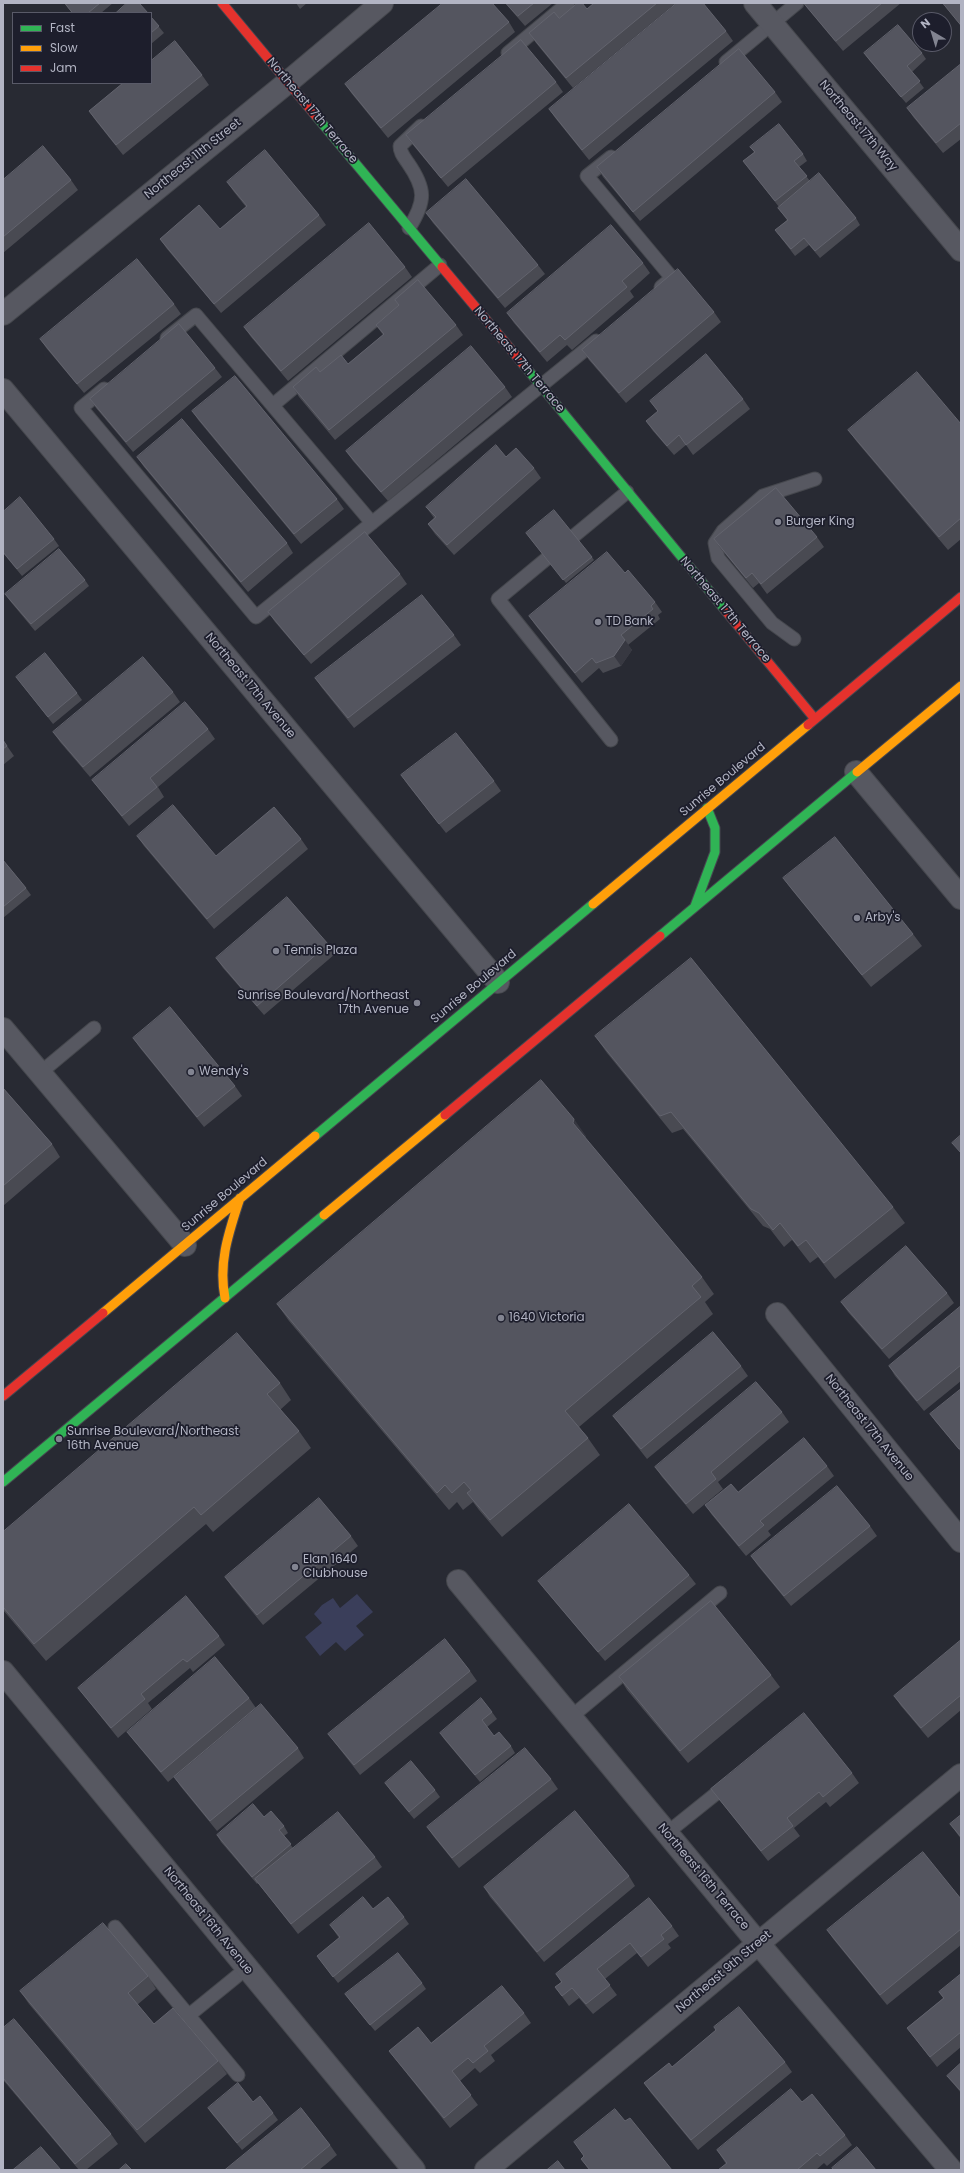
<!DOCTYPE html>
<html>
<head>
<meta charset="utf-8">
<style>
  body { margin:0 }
  #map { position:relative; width:964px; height:2173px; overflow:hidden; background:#282a33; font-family:Poppins,sans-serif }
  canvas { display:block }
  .frame { position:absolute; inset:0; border:4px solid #b2b4c3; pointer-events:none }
  .legend { position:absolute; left:12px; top:12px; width:140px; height:72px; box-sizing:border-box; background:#1d1e2c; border:1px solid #595a68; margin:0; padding:5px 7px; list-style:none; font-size:12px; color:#b2b4c3 }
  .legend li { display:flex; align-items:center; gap:8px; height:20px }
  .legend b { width:20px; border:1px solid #595a68 }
  .north { position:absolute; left:912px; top:12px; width:40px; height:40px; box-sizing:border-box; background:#1d1e2c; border:1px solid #595a68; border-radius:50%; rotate:322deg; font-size:11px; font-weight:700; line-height:16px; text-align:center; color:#b2b4c3 }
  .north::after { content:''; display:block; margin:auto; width:14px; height:18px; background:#828491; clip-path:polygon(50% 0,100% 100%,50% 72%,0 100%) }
</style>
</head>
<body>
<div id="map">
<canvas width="964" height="2173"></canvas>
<div class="frame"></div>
<ul class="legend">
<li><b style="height:5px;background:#30b455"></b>Fast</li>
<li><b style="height:5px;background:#ff9f0a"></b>Slow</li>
<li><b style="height:5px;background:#e5322d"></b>Jam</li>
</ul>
<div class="north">N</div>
</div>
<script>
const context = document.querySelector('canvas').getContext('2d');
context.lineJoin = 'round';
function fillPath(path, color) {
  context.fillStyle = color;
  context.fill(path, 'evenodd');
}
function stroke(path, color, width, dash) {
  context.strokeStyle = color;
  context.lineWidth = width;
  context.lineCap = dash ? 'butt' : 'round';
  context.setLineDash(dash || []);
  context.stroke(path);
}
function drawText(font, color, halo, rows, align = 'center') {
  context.font = font + ' Poppins,sans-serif';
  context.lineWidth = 3.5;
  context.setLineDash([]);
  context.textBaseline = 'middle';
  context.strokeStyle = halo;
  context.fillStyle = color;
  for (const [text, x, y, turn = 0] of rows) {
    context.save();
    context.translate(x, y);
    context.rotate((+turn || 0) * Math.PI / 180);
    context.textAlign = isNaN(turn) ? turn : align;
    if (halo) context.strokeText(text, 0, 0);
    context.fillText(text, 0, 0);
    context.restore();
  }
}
fillPath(new Path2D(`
  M357,1594L373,1612L356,1626L364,1635L345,1651L336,1642L320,1656L305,1637L322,1623L314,1614L322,1605L333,1598L340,1608Z`), '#3a3e5a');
const lane = new Path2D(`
  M508,53L568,3
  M726,62L797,3
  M611,157L587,176L672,278L661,287
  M409,228C426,201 426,189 408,163C404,157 400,153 400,146L421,126
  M167,338L196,315L372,523
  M104,389L81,408L256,617L596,341
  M273,405L440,265
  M794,639L772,623L718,558L715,543L723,531L763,496L815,479
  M611,740L498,599L627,492
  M40,1073L94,1028
  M571,1717L720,1593
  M667,1833L728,1784
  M115,1927L238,2075
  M188,2016L247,1968`);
const street = new Path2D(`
  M755,3L961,250
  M3,314L288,82L382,3
  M3,390L498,982
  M856,772L961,898
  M3,1029L185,1245
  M777,1314L961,1541
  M458,1581L758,1943L951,2170
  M3,1672L414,2170
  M486,2170L961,1775`);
const fast = new Path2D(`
  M316,116L442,267
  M523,364L725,610
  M695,906L715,852V828L707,808
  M660,936L857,772
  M315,1136L593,904
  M3,1482L324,1215`);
const slow = new Path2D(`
  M857,772L961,686
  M593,904L808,725
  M324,1215L445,1115
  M225,1298C218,1262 229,1232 240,1198
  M103,1313L315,1136`);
const jam = new Path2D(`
  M222,3L316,116
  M442,267L523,364
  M725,610L815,719
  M808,725L961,597
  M445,1115L660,936
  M3,1396L103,1313`);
stroke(lane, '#45474d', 15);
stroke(street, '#45474d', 24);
stroke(fast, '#464750', 11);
stroke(slow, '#464750', 11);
stroke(jam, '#464750', 11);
stroke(lane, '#575861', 13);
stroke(street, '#575861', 22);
stroke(fast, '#30b455', 9);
stroke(slow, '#ff9f0a', 9);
stroke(jam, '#e5322d', 9);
fillPath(new Path2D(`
  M64,3H113L101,13H72Z
  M296,3H307L300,9Z
  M505,3H553L525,26Z
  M594,3H676L573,88L536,43L529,33L559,18L587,9Z
  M803,3H901L843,51Z
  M942,3H961V26L944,5Z
  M151,17L164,33L151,44Z
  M509,22L515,32L388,138L352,94L345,84Z
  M726,31L733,41L589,160L556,119L549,109Z
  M864,53H922L926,59L912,72L924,88L906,103L869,60Z
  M961,64V139L943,153L914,118L907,108Z
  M202,75L209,85L123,155L96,121L89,111Z
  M556,82L563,92L448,187L413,145L406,135Z
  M775,92L782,102L640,221L603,177L597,167Z
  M750,147L803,154L807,161L799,167L810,181L856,218L860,225L820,258L809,245L795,256L775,230L787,220L778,208L779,207L743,161L754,152Z
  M3,180H71L78,190L3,253Z
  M227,182L319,215L326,225L221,313L167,249L160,239L220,229L246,207L234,192Z
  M426,213L538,265L545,274L505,308L433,223Z
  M643,263L650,273L630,291L634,297L572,350L567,345L547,362L514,323L507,313Z
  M405,267L412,277L288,381L251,337L244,327Z
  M395,300L456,325L463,335L335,440L299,397L293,387L320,372L348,364L383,335L376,325L399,305Z
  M174,304L181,314L84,393L47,349L40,339Z
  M714,312L721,322L626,403L589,360L582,350Z
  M215,368L222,377L133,452L96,408L90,399Z
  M505,387L512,397L388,501L353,461L346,451Z
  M743,399L750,409L693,455L686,445L674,455L653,431L646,421L658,412L650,401Z
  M192,411L337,499L344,509L301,544L199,421Z
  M961,424V539L948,550L857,442L848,430Z
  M137,457L287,543L293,553L248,592L144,467Z
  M534,468L541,478L454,555L435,534L428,524L434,518L426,507Z
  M3,512L54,539L59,546L22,576L3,553Z
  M526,533L592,557L594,560L566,583Z
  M817,537L824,547L767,594L759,583L753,588L721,549L714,539Z
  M625,573L655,602L662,612L658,615L660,619L628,645L632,650L621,666L603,673L599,668L582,683L536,626L529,616Z
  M400,574L407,584L311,664L275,622L268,612Z
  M85,580L89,586L35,631L10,601L5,594Z
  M454,635L461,645L354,728L322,688L315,678Z
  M16,677L77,693L82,700L53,724Z
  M173,692L180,702L90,777L60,742L53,732Z
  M208,729L215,739L158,787L164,797L129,826L99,789L92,780Z
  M3,740L14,756L3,765Z
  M401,775L494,781L501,791L446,833L408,785Z
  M137,836L216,856L301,839L308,849L214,929L144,846Z
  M3,860L26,888L31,895L3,918Z
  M783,878L913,934L922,946L871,987L792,890Z
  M328,944L335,954L264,1015L223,968L216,958Z
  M595,1036L893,1207L905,1223L835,1279L818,1257L810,1263L792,1240L784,1247L770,1229L763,1226L683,1129L672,1133L607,1053Z
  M133,1038L235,1086L242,1096L204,1127L140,1048Z
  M3,1088L52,1144L60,1157L3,1206Z
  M586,1136L585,1138L702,1277L714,1294L705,1302L713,1314L579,1427L588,1438L600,1455L502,1537L479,1510L473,1502L463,1510L457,1502L449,1510L289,1321L277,1304Z
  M947,1293L954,1303L889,1359L848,1312L841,1302Z
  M961,1306V1381L924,1411L895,1376L889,1366Z
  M741,1366L748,1376L647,1459L620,1425L613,1416Z
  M280,1383L291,1400L280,1410L299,1431L311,1448L213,1532L206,1524L46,1661L3,1610V1532Z
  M961,1389V1452L935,1421L930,1414Z
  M782,1412L789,1422L718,1482L723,1489L693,1514L662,1477L655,1467Z
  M827,1466L834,1476L768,1531L771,1535L746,1556L712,1515L705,1505L738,1492Z
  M870,1526L877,1536L791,1606L758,1566L751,1556Z
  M351,1536L358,1546L263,1625L232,1587L225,1577Z
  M689,1575L696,1584L605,1661L545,1590L538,1581Z
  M219,1636L225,1645L193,1672L190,1668L148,1703L152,1709L118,1738L85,1697L78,1688Z
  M961,1640V1710L928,1738L901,1706L894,1696Z
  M470,1671L477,1681L360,1775L335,1743L328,1734Z
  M771,1675L780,1687L688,1763L627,1690L619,1677Z
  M249,1698L256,1708L168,1782L134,1741L127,1732Z
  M492,1712L497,1719L487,1727L494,1736L511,1746L515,1753L480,1782L444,1739L440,1733Z
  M298,1748L304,1758L217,1831L181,1787L174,1777Z
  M852,1773L859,1783L830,1807L826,1802L794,1828L800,1836L768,1861L718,1798L711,1789Z
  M551,1779L558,1789L459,1868L434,1837L427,1827Z
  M385,1783L435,1790L440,1797L414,1819L390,1790Z
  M961,1815V1839L950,1824Z
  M264,1817L284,1826L288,1833L284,1836L293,1848L375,1857L382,1867L298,1934L258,1883L257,1884L221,1842L217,1835Z
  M629,1876L635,1886L544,1962L490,1897L484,1887Z
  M649,1898L672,1926L679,1936L668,1944L671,1948L648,1967L637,1953L605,1979L617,1995L593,2014L579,1998L569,2006L555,1987L561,1982L556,1974Z
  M961,1899V1945L887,2005L834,1940L827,1930Z
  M373,1909L404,1917L409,1924L338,1983L317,1956L339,1938L330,1925Z
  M961,1974V2047L937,2067L914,2037L907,2028L943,1998L939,1992Z
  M148,1976L156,1989L137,2005L154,2024L218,2061L227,2074L145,2143L29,2004L20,1991Z
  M422,1983L426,1989L375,2031L350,2001L345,1994Z
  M524,2013L531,2023L491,2055L495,2061L480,2073L475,2068L460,2081L478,2105L450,2128L396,2060L389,2051L431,2043Z
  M3,2028L111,2134L118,2144L86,2170H79L3,2080Z
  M785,2062L792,2072L698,2150L651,2093L644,2083L672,2067Z
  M961,2063V2093L952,2082L947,2076Z
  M253,2102L273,2113L278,2120L242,2150L212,2114L208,2108Z
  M802,2102L845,2135L852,2145L827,2166L824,2163L816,2170H718L726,2164L717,2150Z
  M625,2121L672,2170H589L581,2159L584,2156L574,2142Z
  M330,2145L337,2155L319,2170H225Z`), '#494a52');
fillPath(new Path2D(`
  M625,640L632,650L621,666L614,656Z
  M574,1119L586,1136L584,1140L573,1123Z`), '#373841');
const building = new Path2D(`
  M65,3H100L88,13H73Z
  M127,3H139L148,13H116Z
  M443,3H492L509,22L381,128L345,84Z
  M506,3H534L518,16Z
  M578,3H582L587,9L594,3H657L566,78L529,33L554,12L559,18Z
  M677,3H703L726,31L582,150L549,109Z
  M804,3H882L836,41Z
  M943,3H961V25Z
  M151,17L159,26L151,33Z
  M898,25L922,53L907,66L920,81L901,97L864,53Z
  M521,40L556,82L441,178L406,135Z
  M175,41L202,75L116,145L89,111L123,83H151V61Z
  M739,49L775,92L633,212L597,167Z
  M961,64V123L936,143L907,108Z
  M779,124L803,154L794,161L807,176L775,201L743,161L755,152L750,147Z
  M43,146L71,180L3,237V180Z
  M265,150L319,215L214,304L160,239L199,205L220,229L247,206L227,182Z
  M819,173L856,218L815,251L804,238L791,249L775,230L788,220L778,208Z
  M466,179L538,265L498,298L426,213Z
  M369,223L405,267L281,371L244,327Z
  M611,225L643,263L622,281L627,287L565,340L560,335L540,352L507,313Z
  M137,259L174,304L77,384L40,339Z
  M678,269L714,312L619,393L582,350Z
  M418,280L456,325L329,430L293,387L316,367L320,372L341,355L348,364L384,334L376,325L399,305L395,300Z
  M179,324L215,368L126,442L90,399Z
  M471,346L505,387L381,492L346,451Z
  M706,354L743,399L686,445L679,435L667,446L646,421L658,411L650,401Z
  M917,372L961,424V518L939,537L848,430Z
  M235,376L337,499L294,534L192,411Z
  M182,419L287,543L241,582L137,457Z
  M496,445L506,457L516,448L534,468L447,545L428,524L436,517L426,507Z
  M776,488L817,537L761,584L752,573L746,578L714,539Z
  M20,497L54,539L17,569L3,552V512Z
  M554,510L592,557L563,580L526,533Z
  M365,532L400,574L304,655L268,612Z
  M59,549L85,580L31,624L5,594Z
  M607,552L625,573L628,570L655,602L651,606L653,609L621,635L625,640L614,656L596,663L592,658L575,673L529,616Z
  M422,595L454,635L348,718L315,678Z
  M45,653L77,693L48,717L16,677Z
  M143,657L173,692L83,767L53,732Z
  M185,702L208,729L150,778L157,787L122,816L92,780Z
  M456,733L494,781L439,824L401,775Z
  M3,740L7,746L3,749Z
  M173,805L216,856L274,807L301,839L207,919L137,836Z
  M835,837L913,934L862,975L783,878Z
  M3,860L26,888L3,907Z
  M287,897L328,944L257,1006L216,958Z
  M691,958L893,1207L824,1263L806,1240L798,1246L780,1223L773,1230L759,1213L751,1209L671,1112L660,1116L595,1036Z
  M170,1007L235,1086L197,1117L133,1038Z
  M541,1080L574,1119L573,1123L702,1277L692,1286L701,1297L565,1411L588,1438L490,1520L467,1493L471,1490L464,1482L452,1493L445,1485L437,1493L277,1304Z
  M3,1088L52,1144L3,1186Z
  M961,1135V1153L952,1143Z
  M906,1246L947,1293L882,1349L841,1302Z
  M961,1306V1365L917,1401L889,1366Z
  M713,1332L741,1366L641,1449L613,1416Z
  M237,1333L280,1383L267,1394L299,1431L201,1515L194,1507L34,1644L3,1607V1532Z
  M756,1382L782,1412L711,1472L716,1479L686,1504L655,1467Z
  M961,1389V1448L959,1449L930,1414Z
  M804,1438L827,1466L760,1521L764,1525L739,1546L705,1505L731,1484L738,1492Z
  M837,1486L870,1526L784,1596L751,1556Z
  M319,1498L351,1536L257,1615L225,1577Z
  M629,1504L689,1575L598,1652L538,1581Z
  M186,1596L219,1636L187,1662L183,1659L141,1694L145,1699L111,1728L78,1688Z
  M711,1601L771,1675L680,1751L619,1677Z
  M445,1639L470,1671L354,1765L328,1734Z
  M961,1640V1695L921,1728L894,1696Z
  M215,1657L249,1698L161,1772L127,1732Z
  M481,1698L492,1712L482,1720L494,1736L499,1732L511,1746L475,1775L440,1733Z
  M261,1704L298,1748L210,1821L174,1777Z
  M804,1713L852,1773L823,1797L819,1792L787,1818L793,1826L761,1851L711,1789Z
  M525,1748L551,1779L452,1858L427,1827Z
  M411,1761L435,1790L409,1812L385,1783Z
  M253,1804L264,1817L271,1811L284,1826L279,1830L291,1844L252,1877L217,1835Z
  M575,1811L629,1876L537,1952L484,1887Z
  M338,1812L375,1857L291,1924L255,1879Z
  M961,1815V1837L950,1824Z
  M923,1852L961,1899V1929L880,1995L827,1930Z
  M363,1897L373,1909L388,1897L404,1917L333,1977L317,1956L340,1937L330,1925Z
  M649,1898L672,1926L661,1935L664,1939L641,1957L630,1943L597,1969L610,1985L586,2004L572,1988L562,1996L555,1987L562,1982L556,1974Z
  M103,1923L148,1976L128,1993L154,2024L173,2008L218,2061L137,2130L20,1991Z
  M398,1953L422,1983L370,2025L345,1994Z
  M961,1974V2032L930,2057L907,2028L944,1998L939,1992Z
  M502,1986L524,2013L484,2046L488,2051L473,2063L468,2058L452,2071L471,2095L444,2118L389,2051L418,2027L431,2043Z
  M739,2007L785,2062L691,2140L644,2083L669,2063L672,2067L716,2030L714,2027Z
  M14,2019L111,2134L75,2164L3,2078V2028Z
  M961,2063V2091L947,2076Z
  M238,2083L253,2102L260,2096L273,2113L237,2143L208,2108Z
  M791,2089L802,2102L812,2094L845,2135L820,2156L817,2153L797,2170H718L727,2163L717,2150Z
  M301,2108L330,2145L300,2170H225Z
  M615,2109L625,2121L630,2118L672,2170H590L581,2159L584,2156L574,2142Z
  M41,2147L61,2170H13Z
  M857,2147L876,2170H834L832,2168Z
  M558,2161L565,2170H547Z
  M126,2164L132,2170H119Z`);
fillPath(building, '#54555f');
stroke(building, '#63646e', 1);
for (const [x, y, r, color] of [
  [778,522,4,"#828491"],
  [598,622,4,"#828491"],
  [857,918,4,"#828491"],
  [276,951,4,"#828491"],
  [417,1003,4,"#828491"],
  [191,1072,4,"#828491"],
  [501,1318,4,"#828491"],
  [59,1439,4,"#828491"],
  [295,1567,4,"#828491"]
]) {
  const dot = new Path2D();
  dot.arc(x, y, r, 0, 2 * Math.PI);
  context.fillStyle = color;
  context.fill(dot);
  stroke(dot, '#1d1e2c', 1.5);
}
drawText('12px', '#b2b4c3', '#1d1e2c', [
  ["Northeast 17th Terrace",312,111,50],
  ["Northeast 17th Way",858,126,50],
  ["Northeast 11th Street",193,159,-39],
  ["Northeast 17th Terrace",519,360,50],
  ["Northeast 17th Terrace",725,610,50],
  ["Northeast 17th Avenue",250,686,50],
  ["Sunrise Boulevard",723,780,-40],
  ["Sunrise Boulevard",474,987,-40],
  ["Sunrise Boulevard",225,1195,-40],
  ["Northeast 17th Avenue",869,1428,51],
  ["Northeast 16th Terrace",703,1877,50],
  ["Northeast 16th Avenue",208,1921,51],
  ["Northeast 9th Street",724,1972,-40]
]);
drawText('12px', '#b2b4c3', '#1d1e2c', [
  ["Burger King",786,522],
  ["TD Bank",606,622],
  ["Arby's",865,918],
  ["Tennis Plaza",284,951],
  ["Sunrise Boulevard/Northeast",409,996,"right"],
  ["17th Avenue",409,1010,"right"],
  ["Wendy's",199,1072],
  ["1640 Victoria",509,1318],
  ["Sunrise Boulevard/Northeast",67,1432],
  ["16th Avenue",67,1446],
  ["Elan 1640",303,1560],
  ["Clubhouse",303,1574]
], 'left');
</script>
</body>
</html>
